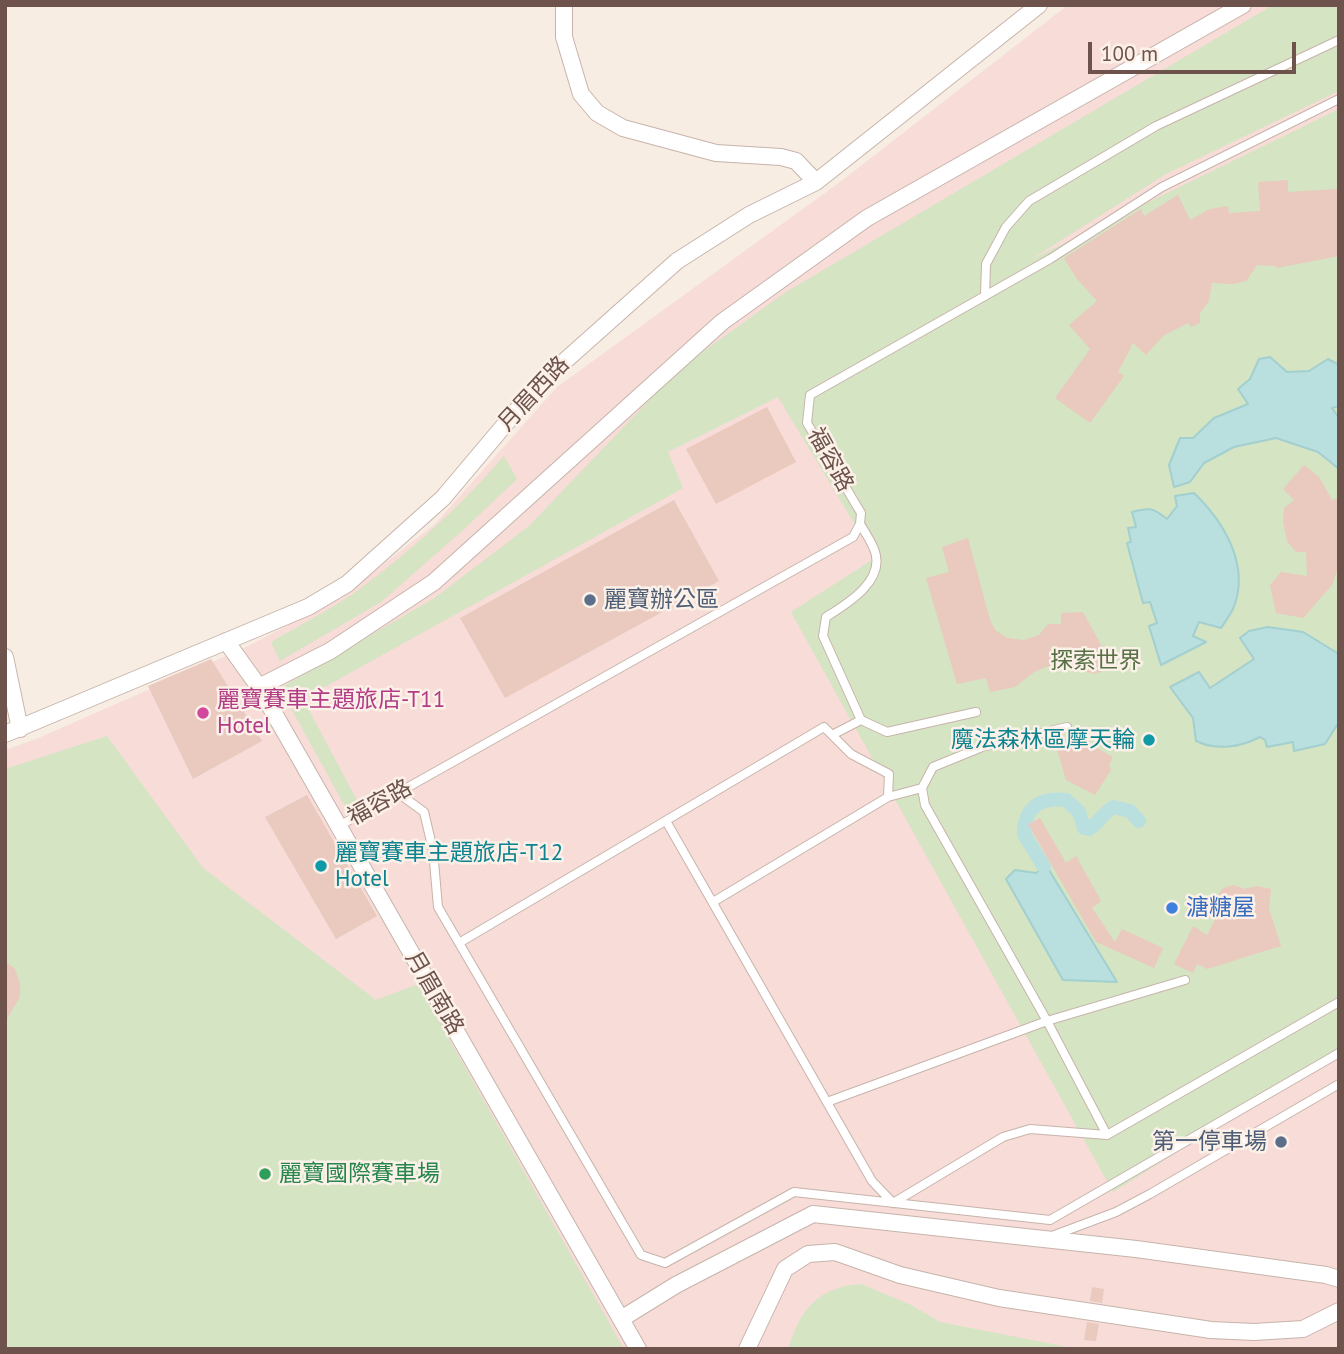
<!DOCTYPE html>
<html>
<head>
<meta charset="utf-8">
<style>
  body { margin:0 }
  #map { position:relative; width:1344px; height:1354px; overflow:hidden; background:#f8ede3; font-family:"PT Sans",sans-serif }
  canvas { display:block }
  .frame { position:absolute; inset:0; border:7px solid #6d534c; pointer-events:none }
  .scale { position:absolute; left:1088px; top:42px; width:208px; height:32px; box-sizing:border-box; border:4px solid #6d534c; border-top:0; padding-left:9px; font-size:21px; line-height:24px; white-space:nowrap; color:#6d534c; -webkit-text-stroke:5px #fcf1e8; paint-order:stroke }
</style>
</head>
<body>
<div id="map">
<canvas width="1344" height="1354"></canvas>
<div class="frame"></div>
<div class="scale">100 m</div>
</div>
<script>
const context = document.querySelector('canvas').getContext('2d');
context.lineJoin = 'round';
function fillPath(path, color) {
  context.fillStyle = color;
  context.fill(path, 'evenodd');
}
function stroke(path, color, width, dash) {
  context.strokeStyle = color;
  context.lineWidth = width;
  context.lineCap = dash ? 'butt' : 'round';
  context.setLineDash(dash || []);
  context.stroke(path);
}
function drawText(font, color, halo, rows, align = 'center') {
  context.font = font + ' "PT Sans","Noto Sans TC",sans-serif';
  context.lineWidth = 5;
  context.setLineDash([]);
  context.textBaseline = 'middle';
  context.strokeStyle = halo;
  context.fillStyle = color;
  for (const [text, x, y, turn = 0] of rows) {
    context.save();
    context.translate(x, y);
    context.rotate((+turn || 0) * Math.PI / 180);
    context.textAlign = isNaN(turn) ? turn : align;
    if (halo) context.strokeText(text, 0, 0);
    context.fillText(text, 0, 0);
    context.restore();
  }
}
fillPath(new Path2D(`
  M1068,5H1339V1349H5V750L36,739L246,647L340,598L435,524L557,387L840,182Z`), '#f7dcd8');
fillPath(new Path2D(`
  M1273,5H1339V91L1166,174L1030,260L1339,109V1052L1113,1192L791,612L875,558L778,397L668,452L683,488L303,699L359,804L348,812L280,688L436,597L529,526L680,368L786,292Z
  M504,456L517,479L462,531L381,602L280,661L271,642C298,626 328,611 354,593C409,553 459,508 504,456Z
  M107,736L203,868L376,1000L418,984L624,1349H5V769Z
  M861,1284L911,1305L940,1322L1078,1349H788C800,1310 818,1287 861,1284Z`), '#d5e4c3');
const water = new Path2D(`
  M1270,357L1287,372L1309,371L1328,359L1339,365V406L1332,408L1339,418V469L1318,452L1276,438L1234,447L1204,463L1190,482L1174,487L1169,465L1180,438H1193L1214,418L1248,404L1238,389L1250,379L1259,359Z
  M1194,493C1224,522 1251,566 1233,609C1230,615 1225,622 1221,628L1199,622L1193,636L1206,642L1161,665L1149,626L1157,623L1150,602L1143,603L1127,543L1131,542L1128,528L1136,527L1132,512C1151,507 1153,508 1167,519L1177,506L1175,496Z
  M1268,627L1303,632L1339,654V722L1325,744L1294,751L1293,742L1267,747L1265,740L1260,737C1241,747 1217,751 1196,741L1193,718L1170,687L1199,672L1210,688L1254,659L1240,638L1249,631Z
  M1046,865L1117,982L1063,980L1006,879L1015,870L1036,873Z`);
fillPath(water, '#badfdf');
stroke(water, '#a2cfcf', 2);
stroke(new Path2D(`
  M1044,867L1024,834C1024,807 1041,797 1066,800L1079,812L1084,828L1089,829C1099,823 1103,812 1114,807L1130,811L1139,821`), '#badfdf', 14);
fillPath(new Path2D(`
  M1288,180V192L1338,189L1339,256L1277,268L1275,266L1257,265L1246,281L1233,284L1212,283L1209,301L1200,313V323L1191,327L1188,323L1163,336L1146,355L1133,343L1118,372L1124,376L1090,423L1055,398L1090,349L1069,325L1097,301L1077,279L1064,258L1141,209L1144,216L1178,195L1190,220L1210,209L1228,206L1229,213L1260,211L1258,182Z
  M767,407L796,462L716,504L686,449Z
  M1304,465L1319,477L1332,500L1339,497V565L1332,585L1303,618L1276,613L1270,585L1281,572L1307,576L1306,552H1296L1287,541L1283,522L1284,508L1294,500L1283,489Z
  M674,500L719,581L505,698L460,618Z
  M968,538L990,620L995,630L1007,638L1024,640L1039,635L1048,624H1061V613L1083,612L1113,667L1094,674L1068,666H1049L1034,672L1015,687L990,692L986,678L957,684L926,578L949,572L942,547Z
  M211,659L262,741L193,779L148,686Z
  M1086,734L1089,748L1093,746L1113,757L1109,765L1111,770L1095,795L1066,780L1055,742Z
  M307,795L377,916L336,939L265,817Z
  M1040,818L1066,863L1076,856L1101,901L1092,908L1115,942L1122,929L1163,948L1154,968L1096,942L1028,824Z
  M1234,885L1244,889L1257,886L1271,889L1269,909L1281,946L1207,969L1197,964L1193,973L1174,964L1193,926L1207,935L1220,910L1217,897L1223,888Z
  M5,961L15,969L20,984V997L5,1022Z
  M1092,1287L1104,1289L1102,1303L1090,1301Z
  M1087,1322L1099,1324L1096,1341L1084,1340Z`), '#eac9be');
const service = new Path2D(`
  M985,296L986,264L1006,227L1029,201L1156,126L1339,40
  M860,524C865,532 871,541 874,549C887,580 847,604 826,617L823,636L861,720L887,732L976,712
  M1067,727L982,747L933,767L922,788L925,805L1047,1021L1107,1135
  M832,735L861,720
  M398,793L424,812L433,850L438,907L641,1255L665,1263L794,1192L1050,1220L1339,1053
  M666,821L872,1181L893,1203L1003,1137L1030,1129L1107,1135L1339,1002
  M339,826L853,537L860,524L861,513L807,423L810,395L1050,259L1162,187L1339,99
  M713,902L888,797
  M459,943L824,727L851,754L889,774L888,797L922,788
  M827,1102L1047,1021L1185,980
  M1052,1236L1116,1212L1150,1194L1339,1084`);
const minor = new Path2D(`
  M564,5V37L581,94L597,113L623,128L716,153L781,157L796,161L816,182
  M226,641L259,687L638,1349
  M5,657L20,729
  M259,687L330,651L434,582L722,322L867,218L1243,5
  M5,734L308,607L347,584L443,498L539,384L677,261L749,215L816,182L1039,5
  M621,1319L676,1285L813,1214L1136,1249L1326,1275L1339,1279
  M747,1349L785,1269L808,1254L835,1252L900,1275L999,1298L1211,1330L1254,1332L1303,1329L1339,1311`);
stroke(service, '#c7b4ab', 10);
stroke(minor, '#c7b4ab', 18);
stroke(service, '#fff', 8);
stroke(minor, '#fff', 16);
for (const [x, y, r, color] of [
  [590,600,7,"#5c6f8a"],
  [203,713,7,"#d1479c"],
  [1149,740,7,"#0f9aa8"],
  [321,866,7,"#0f9aa8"],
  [1172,908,7,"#3f7fe0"],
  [1281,1142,7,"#5c6f8a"],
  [265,1174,7,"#2e9e5b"]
]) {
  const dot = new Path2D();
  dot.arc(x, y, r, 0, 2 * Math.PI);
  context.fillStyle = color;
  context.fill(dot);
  stroke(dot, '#fcf1e8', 2.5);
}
drawText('23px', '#6d534c', '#fcf1e8', [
  ["月眉西路",534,394,-47],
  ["福容路",830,460,61],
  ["福容路",380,803,-29],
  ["月眉南路",434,993,60]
]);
drawText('23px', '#4e5e75', '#fcf1e8', [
  ["麗寶辦公區",604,600],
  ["第一停車場",1267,1142,"right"]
], 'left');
drawText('23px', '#597146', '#fcf1e8', [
  ["探索世界",1096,661]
]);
drawText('23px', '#b23c85', '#fcf1e8', [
  ["麗寶賽車主題旅店-T11",217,700],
  ["Hotel",217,726]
], 'left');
drawText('23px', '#0d838f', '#fcf1e8', [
  ["魔法森林區摩天輪",1135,740],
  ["麗寶賽車主題旅店-T12",335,853,"left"],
  ["Hotel",335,879,"left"]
], 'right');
drawText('23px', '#366cbe', '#fcf1e8', [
  ["溏糖屋",1186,908]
], 'left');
drawText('23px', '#27864d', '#fcf1e8', [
  ["麗寶國際賽車場",279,1174]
], 'left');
</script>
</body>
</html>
